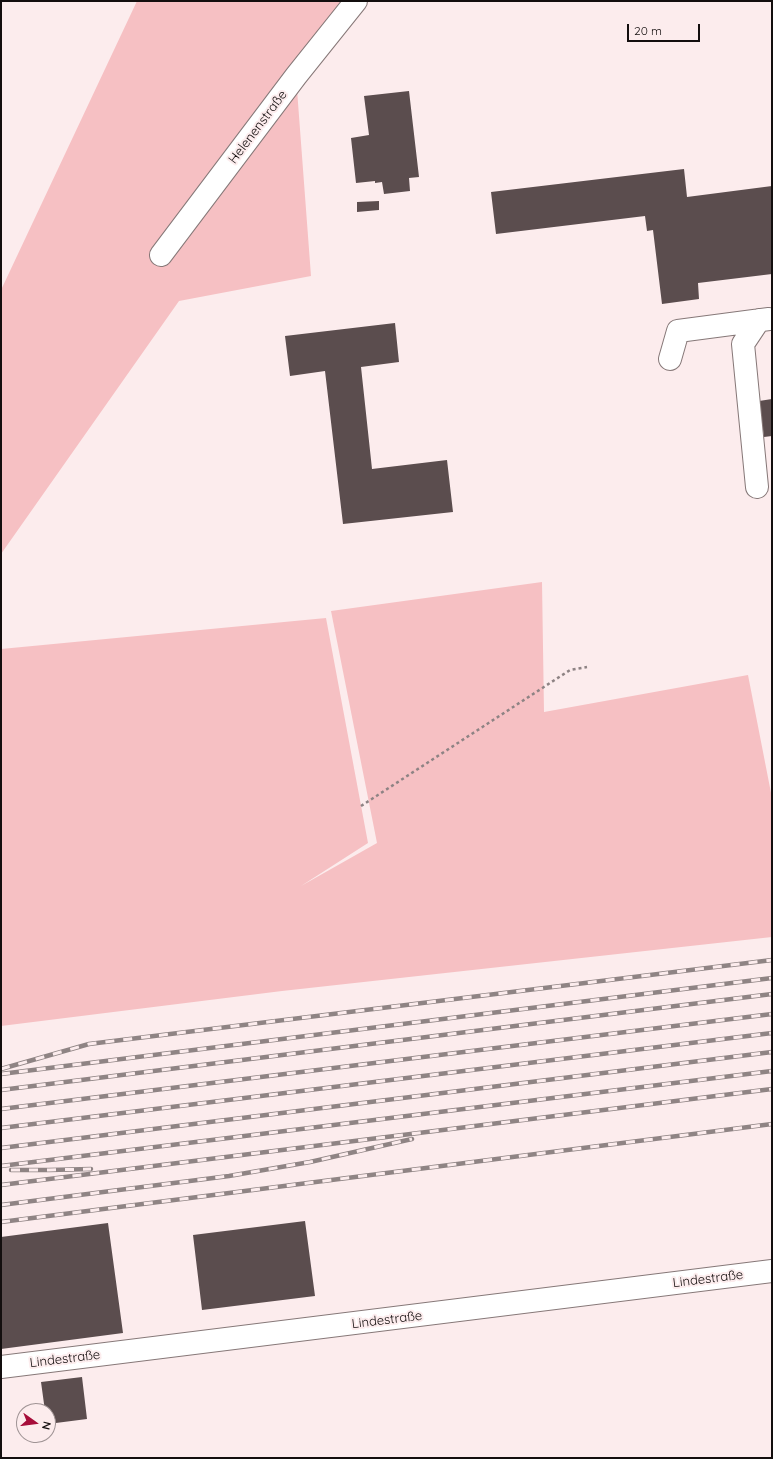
<!DOCTYPE html>
<html>
<head>
<meta charset="utf-8">
<style>
  body { margin:0 }
  #map { position:relative; width:773px; height:1459px; overflow:hidden; background:#fceced; font-family:Quicksand,sans-serif }
  canvas { display:block }
  .frame { position:absolute; inset:0; border:2px solid #130e0e; pointer-events:none }
  .north { position:absolute; left:16px; top:1403px; width:40px; height:40px; box-sizing:border-box; background:#fceced; border:1px solid #9f9394; border-radius:50%; rotate:104deg; font-size:11px; font-weight:700; line-height:16px; text-align:center; color:#130e0e }
  .north::after { content:''; display:block; margin:auto; width:14px; height:18px; background:#a60d3a; clip-path:polygon(50% 0,100% 100%,50% 72%,0 100%) }
  .scale { position:absolute; left:627px; top:24px; width:73px; height:18px; box-sizing:border-box; border:2px solid #130e0e; border-top:0; padding-left:5px; font-size:12px; line-height:14px; white-space:nowrap; color:#130e0e; -webkit-text-stroke:3px #fceced; paint-order:stroke }
</style>
</head>
<body>
<div id="map">
<canvas width="773" height="1459"></canvas>
<div class="frame"></div>
<div class="north">N</div>
<div class="scale">20 m</div>
</div>
<script>
const context = document.querySelector('canvas').getContext('2d');
context.lineJoin = 'round';
function fillPath(path, color) {
  context.fillStyle = color;
  context.fill(path, 'evenodd');
}
function stroke(path, color, width, dash) {
  context.strokeStyle = color;
  context.lineWidth = width;
  context.lineCap = dash ? 'butt' : 'round';
  context.setLineDash(dash || []);
  context.stroke(path);
}
function drawText(font, color, halo, rows, align = 'center') {
  context.font = font + ' Quicksand,sans-serif';
  context.lineWidth = 4;
  context.setLineDash([]);
  context.textBaseline = 'middle';
  context.strokeStyle = halo;
  context.fillStyle = color;
  for (const [text, x, y, turn = 0] of rows) {
    context.save();
    context.translate(x, y);
    context.rotate((+turn || 0) * Math.PI / 180);
    context.textAlign = isNaN(turn) ? turn : align;
    if (halo) context.strokeText(text, 0, 0);
    context.fillText(text, 0, 0);
    context.restore();
  }
}
fillPath(new Path2D(`
  M137,1H356L296,76L311,276L179,301L1,554V290Z
  M542,582L544,712L748,675L772,798V937L282,991L1,1026V649L326,618L368,843L301,886L377,843L331,611Z`), '#f6c0c3');
fillPath(new Path2D(`
  M409,91L419,177L409,178L410,191L384,194L382,182L375,183V181L356,183L351,138L369,135L364,96Z
  M684,169L687,197L772,186V274L698,283L699,299L662,304L653,230L647,231L645,216L496,234L491,192Z
  M379,201V210L357,212V202Z
  M395,323L399,362L361,367L372,469L447,460L453,512L343,524L325,371L290,376L285,336Z
  M772,399V436L764,437L759,401Z
  M305,1221L315,1296L202,1310L193,1235Z
  M108,1223L123,1333L1,1349V1237Z
  M82,1377L87,1419L48,1424V1411H45L41,1382Z`), '#5b4d4e');
const minor = new Path2D(`
  M161,255L296,76L356,1
  M670,359L678,331L769,319
  M757,487L743,344L759,320
  M1,1367L772,1271`);
stroke(minor, '#867878', 24);
stroke(new Path2D(`
  M361,806L570,670L587,667`), '#8e8384', 2.5, [3, 3]);
stroke(minor, '#fff', 22);
const rail = new Path2D(`
  M1,1069L89,1044L772,960
  M1,1074L772,978
  M1,1090L772,994
  M1,1109L772,1014
  M1,1128L772,1033
  M1,1148L772,1052
  M1,1166L772,1071
  M11,1170H49L91,1169
  M1,1185L772,1089
  M1,1205L229,1176L310,1162L412,1139
  M1,1222L772,1124`);
stroke(rail, '#8f8484', 4.5);
stroke(rail, '#fceced', 3, [9]);
drawText('13px', '#130e0e', '#fceced', [
  ["Helenenstraße",258,127,-53],
  ["Lindestraße",708,1279,-7],
  ["Lindestraße",387,1320,-7],
  ["Lindestraße",65,1359,-7]
]);
</script>
</body>
</html>
